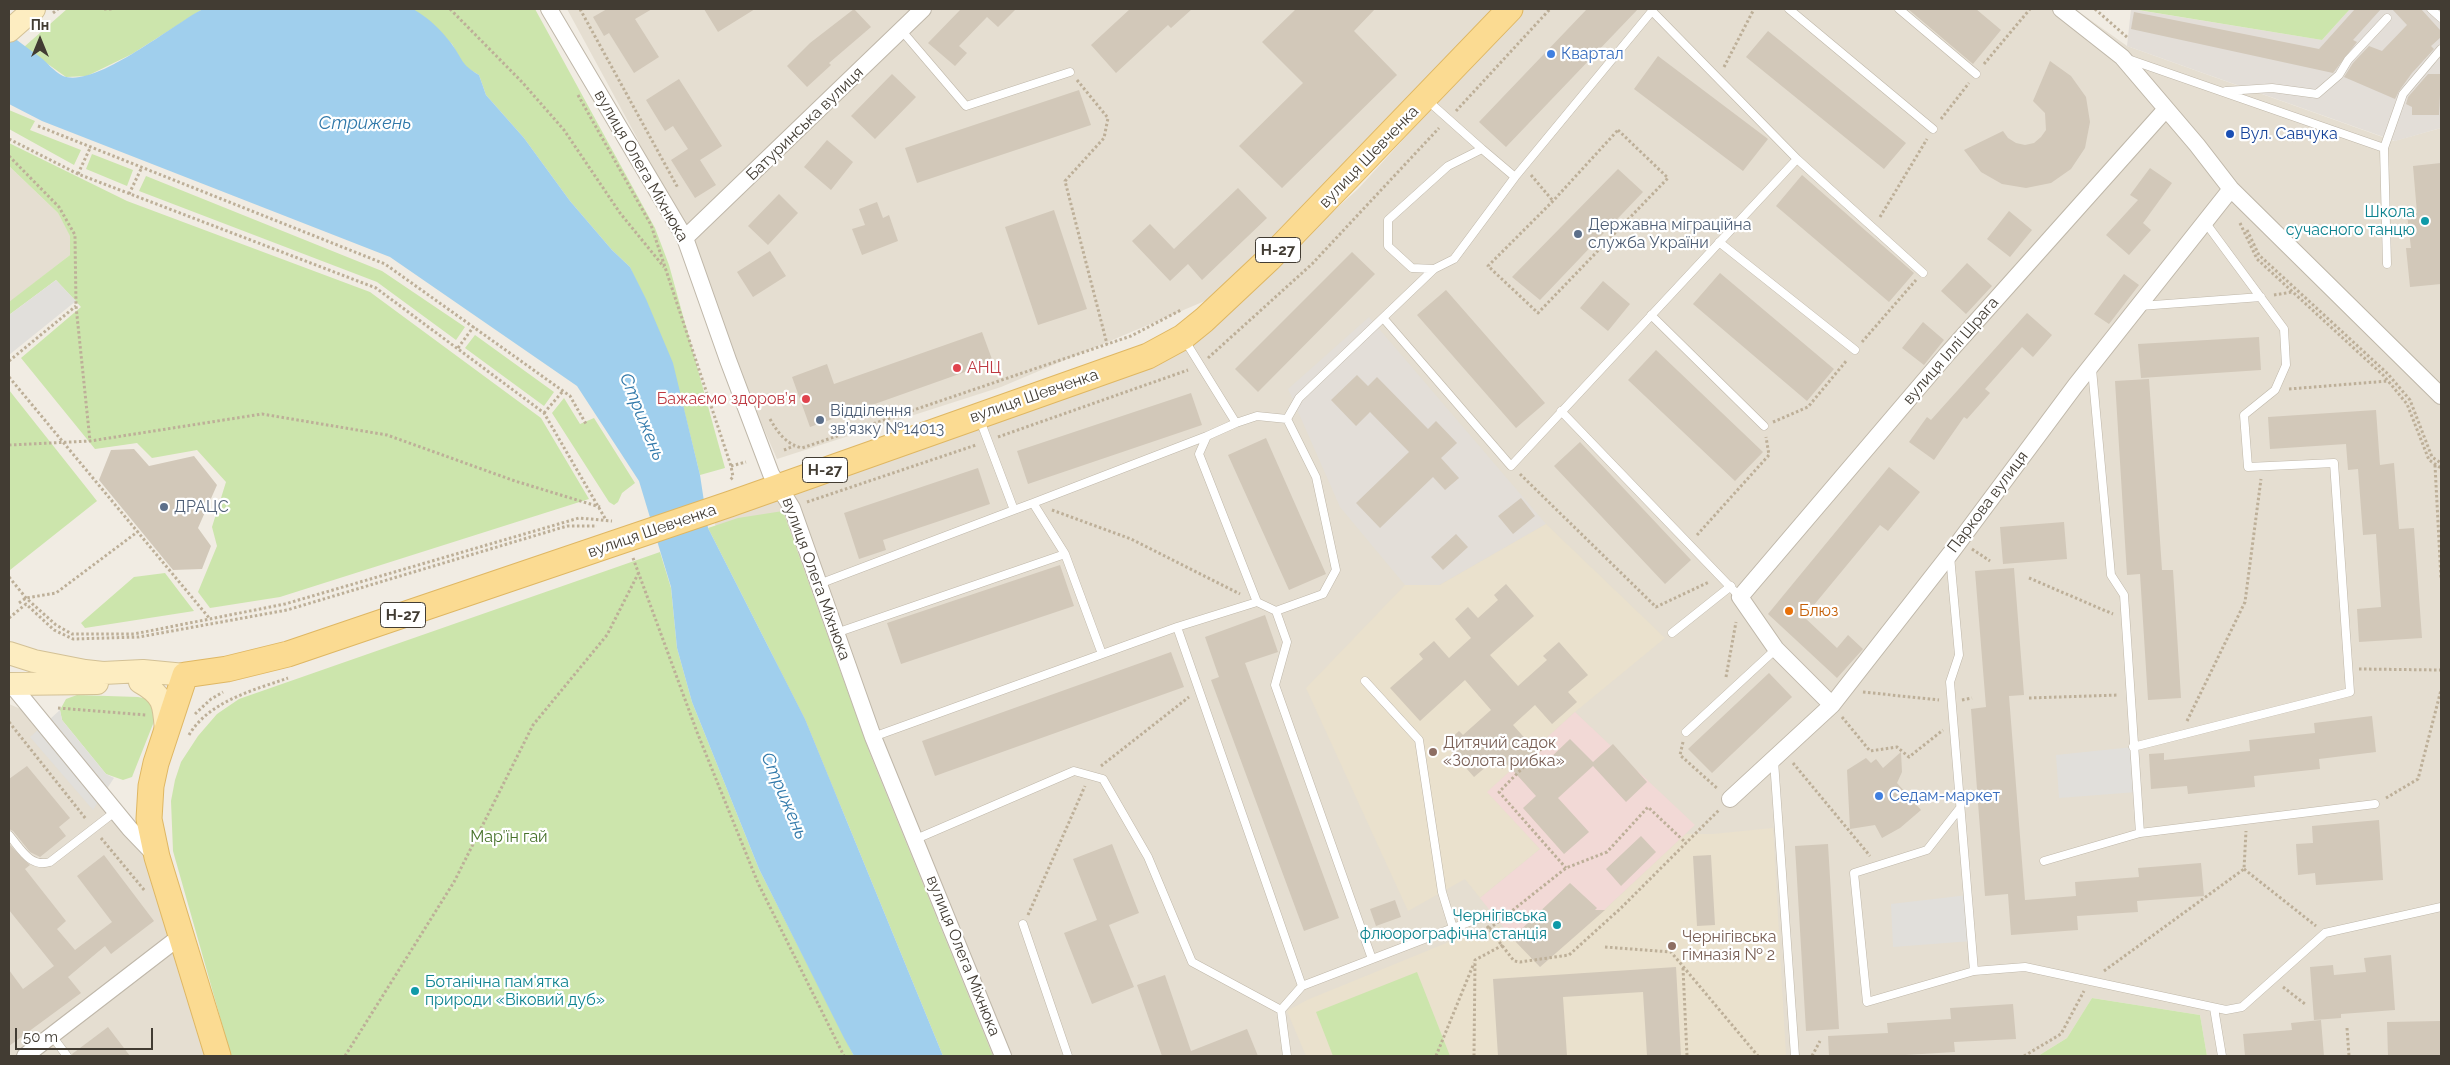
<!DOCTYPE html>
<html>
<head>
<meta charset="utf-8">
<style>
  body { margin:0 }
  #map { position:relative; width:2450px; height:1065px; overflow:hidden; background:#f1ece3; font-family:Raleway,sans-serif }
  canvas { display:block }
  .frame { position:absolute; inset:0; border:10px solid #423c33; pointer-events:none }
  .north { position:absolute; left:15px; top:15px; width:50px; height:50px; -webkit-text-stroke:4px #fff; paint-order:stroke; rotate:0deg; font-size:14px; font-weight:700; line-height:20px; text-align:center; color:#423c33 }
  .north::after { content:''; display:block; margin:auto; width:18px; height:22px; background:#423c33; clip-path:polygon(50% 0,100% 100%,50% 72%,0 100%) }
  .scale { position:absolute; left:15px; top:1028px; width:138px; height:22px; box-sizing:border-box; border:2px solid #423c33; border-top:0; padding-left:6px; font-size:15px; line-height:18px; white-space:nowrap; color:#423c33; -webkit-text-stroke:4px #fff; paint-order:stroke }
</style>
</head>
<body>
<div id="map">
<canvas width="2450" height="1065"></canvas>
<div class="frame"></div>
<div class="north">Пн</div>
<div class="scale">50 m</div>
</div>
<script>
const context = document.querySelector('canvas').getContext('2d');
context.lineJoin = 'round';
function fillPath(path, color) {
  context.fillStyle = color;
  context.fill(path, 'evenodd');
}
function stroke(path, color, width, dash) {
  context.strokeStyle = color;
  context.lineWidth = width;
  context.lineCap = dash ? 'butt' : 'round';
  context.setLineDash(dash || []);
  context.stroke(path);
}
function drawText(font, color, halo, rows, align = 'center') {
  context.font = font + ' Raleway,sans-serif';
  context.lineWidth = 4.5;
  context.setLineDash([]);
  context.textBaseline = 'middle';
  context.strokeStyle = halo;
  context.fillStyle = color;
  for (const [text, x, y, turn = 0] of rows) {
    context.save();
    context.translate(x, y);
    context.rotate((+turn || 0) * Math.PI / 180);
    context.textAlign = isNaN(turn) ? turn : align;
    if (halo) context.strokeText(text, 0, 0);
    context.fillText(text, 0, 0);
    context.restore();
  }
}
fillPath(new Path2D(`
  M567,9H1500L1212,298L1001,387L777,459L636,136Z
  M1522,9H2075L2127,46L2394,141L2441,128V1056H2207L2200,1015L2092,998L2067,1038L2038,1056H953L718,533L710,509L1172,346L1296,245L1358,189Z
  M9,166L58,213L70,235V255L9,303Z
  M9,704L23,710L151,861L214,1056H9Z`), '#e5ded1');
fillPath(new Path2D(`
  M2131,9L2322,40L2350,9H2441V128L2395,141L2127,46Z
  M1369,317L1546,524L1439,585H1405L1340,507L1288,389Z`), '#e3ded8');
fillPath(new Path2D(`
  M1546,524L1665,638L1575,712L1488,792L1540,849L1480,898L1465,879L1408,911L1306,688L1405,585H1440Z
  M1773,828L1786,1056H1306L1287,1011L1307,1000L1466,935L1486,932L1499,926L1512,938L1602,912L1685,834H1713Z`), '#eae1cd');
fillPath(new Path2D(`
  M1575,712L1695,825L1602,912L1512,938L1480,898L1540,849L1487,792Z`), '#f2d9d6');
fillPath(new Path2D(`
  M67,9H203L132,54L87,76L66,77L24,47Z
  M413,9H535L655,228L669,265L725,468L700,475L683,406L630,267L612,250L570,201L524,138L486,95L479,75L464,66L452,44Z
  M2132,9H2350L2322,40Z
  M9,110L35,121L30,130L81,150L74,165L9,129Z
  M9,143L127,201L370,292L541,418L589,499L280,597L210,608L198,592L217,546L212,527L226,482L197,450L152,458L137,443L95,449L21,358L81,307L56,280L9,315V302L70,255V236L58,213L9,166Z
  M92,154L133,170L127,186L86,169Z
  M146,176L382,271L465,327L456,340L377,282L139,191Z
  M475,335L554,392L544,406L465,348Z
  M9,390L97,501L10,570L9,568Z
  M564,398L580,424L594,418L635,483L622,493L618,502L614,505L609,502L552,413Z
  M783,511L870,754L993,1056H943L805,719L708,528L738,518Z
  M660,552L671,588L677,648L692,702L759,869L854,1056H231L173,851L171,801L175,780L181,762L198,736L217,714L239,699Z
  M165,573L194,611L85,628L81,623L134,577Z
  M77,695L138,697L148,699L153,707L155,719L132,777L123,780L106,774L62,720L60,710L66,699Z
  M1417,972L1450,1056H1333L1316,1012Z
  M2092,998L2200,1015L2207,1056H2038L2067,1038Z`), '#cce5ac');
fillPath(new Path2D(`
  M56,280L76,301L9,355V315Z
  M60,710L62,720L106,774L114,778L93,810L30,737Z
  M2133,747L2137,792L2059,798L2056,755Z
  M1968,895L1972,941L1893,947L1891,904Z`), '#e1dfdb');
fillPath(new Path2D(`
  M203,9H413C429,18 440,29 451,43C463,59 460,64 479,75L486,95L524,138L570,201L612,250L630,267L646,299L673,363L700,475L708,528L805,719L943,1056H854L844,1038L759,869L692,702L677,648L671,587L639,481L577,386L390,257L42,121L9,104V34C19,42 29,49 40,57C48,63 53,71 63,76C95,89 173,24 203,9Z`), '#a0cfed');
fillPath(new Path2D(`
  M607,9H652L635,19L659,57L634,73L609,33L604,36L593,17Z
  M704,9H755L718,32Z
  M854,9L871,27L829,63L831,65L807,87L787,66L810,43Z
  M961,9H1016L998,27L987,17L959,46L967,53L955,66L928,43Z
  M1130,9H1192L1171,28L1168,25L1116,73L1091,45Z
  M1296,9H1375L1354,31L1397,75L1282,188L1239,146L1303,83L1262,42Z
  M1587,9H1638L1506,147L1479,122Z
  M1908,9H1976L2001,30L1973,64Z
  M2355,9H2381L2353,40L2357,42L2333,73L2131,29L2134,12L2319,49Z
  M2392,9H2421L2441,31V37L2431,46L2434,49L2412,73L2399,91L2395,99L2344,77L2353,63L2369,46L2382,51L2407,25Z
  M1768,31L1906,143L1884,169L1746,57Z
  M1658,56L1768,139L1743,171L1634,89Z
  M2050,61L2071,76L2086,97L2090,122L2085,148L2071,169L2051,183L2026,188L2002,184L1981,172L1964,150L2003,131L2008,138L2016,143L2025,145L2034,143L2041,137L2046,130L2045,113L2033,101Z
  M892,74L916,97L875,139L851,116Z
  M2428,74H2441L2439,115H2412V107L2406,104L2408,97Z
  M679,79L722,146L700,160L716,185L695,198L671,160L688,149L673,126L665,131L646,100Z
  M1079,90L1091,125L917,183L905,148Z
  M827,140L853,162L831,190L804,167Z
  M2441,163V284L2410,287L2406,248H2411L2407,214L2417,213L2413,166Z
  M2150,168L2172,183L2143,223L2151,230L2129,255L2106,235L2138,200L2130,195Z
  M1618,169L1643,192L1540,300L1512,277Z
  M1802,175L1914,273L1889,302L1776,206Z
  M1238,188L1267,218L1202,280L1188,264L1170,281L1132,241L1150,224L1174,249Z
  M779,194L798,213L768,245L748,226Z
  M877,202L883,218L889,215L898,241L862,255L852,229L865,225L859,209Z
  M1054,210L1087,309L1038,325L1005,227Z
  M2009,211L2032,230L2010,257L1987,239Z
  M770,251L786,276L753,297L737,272Z
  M1352,252L1375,274L1258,392L1235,369Z
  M1967,263L1992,286L1966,314L1941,291Z
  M1720,273L1834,369L1807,401L1693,304Z
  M2124,274L2139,285L2109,324L2094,314Z
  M1603,281L1630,304L1608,331L1580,308Z
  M1446,290L1545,403L1516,428L1417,315Z
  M2027,313L2052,335L2033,357L2022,347L1985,389L1990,393L1967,419L1964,417L1934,460L1909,442L1927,417L1931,420Z
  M1923,322L1944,340L1924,365L1902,348Z
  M982,332L993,362L810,427L792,377L827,364L834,384Z
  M2259,337L2261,370L2141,378L2138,344Z
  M1656,350L1763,452L1735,481L1628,380Z
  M1357,375L1368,386L1377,377L1428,429L1436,421L1457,443L1441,458L1459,478L1445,490L1433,477L1380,528L1356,503L1409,452L1370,412L1356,426L1331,400Z
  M2149,379L2162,570H2173L2181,698L2148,700L2140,574L2127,575L2115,381Z
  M1191,393L1202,425L1028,484L1017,451Z
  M2376,410L2380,465L2394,463L2399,529L2414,528L2422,638L2359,642L2357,609L2381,607L2376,534L2363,535L2358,469L2348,470L2346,444L2270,449L2268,417Z
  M1266,438L1326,574L1289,590L1228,455Z
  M1580,442L1691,560L1665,584L1554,466Z
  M134,449L149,466L194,456L217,485L198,528L211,546L202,569L173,570L99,480L111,450Z
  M1889,467L1920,492L1888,531L1880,525L1804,617L1837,648L1848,635L1863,649L1837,678L1768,614Z
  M978,468L990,504L883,540L886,550L859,559L844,513Z
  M1521,498L1535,516L1513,534L1498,516Z
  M2064,522L2067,559L2003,564L2000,527Z
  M1456,534L1468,547L1443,570L1431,557Z
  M1060,565L1074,606L901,664L887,623Z
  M2014,568L2024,695L2009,696L2025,900L2076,896L2075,882L2139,877L2138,868L2201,863L2204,896L2137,901L2138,912L2077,916L2078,930L2011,935L2008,894L1985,896L1971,709L1986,707L1975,571Z
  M1506,584L1534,616L1490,655L1518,686L1547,660L1543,656L1559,642L1588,675L1568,692L1577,702L1552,724L1535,705L1513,725L1546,762L1570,739L1593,762L1613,744L1647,782L1626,802L1593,766L1558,798L1589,832L1564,854L1523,808L1536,796L1508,765L1502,769L1494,760L1474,777L1445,744L1459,731L1463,735L1491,710L1465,680L1420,721L1390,688L1423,659L1419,654L1434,641L1449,658L1471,638L1455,619L1468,607L1478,618L1498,600L1494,595Z
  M1265,615L1278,652L1245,663L1339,918L1304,931L1211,680L1219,677L1205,637Z
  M1171,652L1184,687L935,776L922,741Z
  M1769,673L1792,697L1712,773L1688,749Z
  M2372,716L2376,752L2319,759L2320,769L2254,776L2255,787L2188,794L2187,786L2151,789L2149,754L2164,753V760L2250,751L2249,740L2315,733L2314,723Z
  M1901,752L1902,772L1897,783L1921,810L1900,828L1882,838L1875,825L1850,829L1847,770L1866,758L1871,763L1876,759L1883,768Z
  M27,766L70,818L59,827L66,836L40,857L30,852L13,831L9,829V779Z
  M2379,820L2383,880L2316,885L2315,873L2298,875L2296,844L2313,843L2312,826Z
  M1641,836L1656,852L1621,886L1606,869Z
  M9,844L30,865L25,869L66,921L57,929L75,950L112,922L77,876L104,855L154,921L111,954L105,946L68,977L81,993L9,1046V970L23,989L54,966L9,910Z
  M1112,844L1139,913L1109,925L1134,987L1092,1004L1064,933L1097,920L1073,859Z
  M1828,844L1839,1029L1806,1031L1795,846Z
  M1711,855L1715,925L1697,926L1693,856Z
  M1570,883L1597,908L1595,910H1605L1540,967L1512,938Z
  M1395,900L1401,917L1376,926L1370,909Z
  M2391,955L2395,1010L2341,1014V1018L2314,1020L2310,967L2333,965L2334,975L2366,972L2364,958Z
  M1676,967L1681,1056H1647L1643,992L1563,997L1567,1056H1498L1493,979Z
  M1165,975L1191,1051L1247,1029L1258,1056H1162L1137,985Z
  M2013,1004L2016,1039L1954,1042L1955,1052L1889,1056H1829L1828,1036L1888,1033L1887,1023L1951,1019L1950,1008Z
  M2321,1020L2324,1056H2245L2243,1034L2292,1030L2291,1023Z
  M2441,1021V1056H2388L2387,1022Z
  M108,1027L130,1056H73L72,1054Z`), '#d2c8b9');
const lane = new Path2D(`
  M1789,9L1933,129
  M1899,9L1976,74
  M2431,9L2441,18
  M902,31L966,106L1070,72
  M2128,59L2384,148L2387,264
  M2226,91L2272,88L2317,94L2339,75L2348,60L2387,18
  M1427,100L1482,149L1448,166L1388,220V246L1412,268L1434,269
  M2384,148L2403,94L2441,49
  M1482,149L1515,177
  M1719,242L1855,350
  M2140,306L2261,297
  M1651,315L1764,426
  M1384,319L1511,466L1797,159
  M1184,339L1236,423L1207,436L1199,454L1257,602L1276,611L1287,642L1275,685L1372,959
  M1561,411L1740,597
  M1236,423L1257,416L1287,419L1299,398L1434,269L1454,259L1515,177L1652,11L1797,159L1923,273
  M1033,503L1207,436
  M1065,554L1102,654
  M1950,556L1959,655L1950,682L1974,971L1867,1002L1854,873L1927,850L1960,808
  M819,584L1014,510L980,420
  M1257,602L1177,627L1302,986L1453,928
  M1276,611L1323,594L1336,570L1316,477L1287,419
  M836,633L1065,554L1033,503L1014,510
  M1672,633L1731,586
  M1365,681L1419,740L1442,892L1453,928L1480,918
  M1686,732L1776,649
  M873,737L1177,627
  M2133,747L2350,692L2334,463L2248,467L2244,415L2275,390L2286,365L2284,329L2205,222
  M1774,761L1795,1056
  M2140,833L2375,804
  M9,835C21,849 30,868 50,862L116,811
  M916,839L1074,771L1103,779L1148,857L1192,962L1281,1010L1302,986
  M2044,861L2140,833L2124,595L2111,575L2092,369
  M1023,924L1068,1056
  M1974,971L2025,967L2226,1010L2242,1007L2325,933L2441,907
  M2214,1008L2222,1056
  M1281,1010L1287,1056
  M52,1036L67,1056`);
const street = new Path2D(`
  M549,9L685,238L728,360L771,474L792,508L873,737L1003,1056
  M2061,9L2122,57L2197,145L2231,189L2441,396
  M685,238L923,9
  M11,684L130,829L155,855
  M1832,705L1776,649L1740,597L1948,353L2166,109
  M1730,799L1832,705L1950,554L2075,386L2231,189
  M25,1056L182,935`);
const secondary = new Path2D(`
  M9,31L34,9
  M9,653L34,661L85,671L103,673L143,671L185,675
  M140,682C165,696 164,705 166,732
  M9,684L97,683`);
const primary = new Path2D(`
  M218,1056L157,857L149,819L151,786L156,763L185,675L227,669L288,654L730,504L1148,356L1183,337L1204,320L1269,259L1510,9`);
stroke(lane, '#bfb7a9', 9);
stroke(street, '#bfb7a9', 18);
stroke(secondary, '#d3c196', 24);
stroke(primary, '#dfb763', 27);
stroke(new Path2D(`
  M104,9H114
  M450,9L522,82L564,130L620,213L664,267
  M580,9L678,188
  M2095,9L2128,38
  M53,13L58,9
  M1984,64L2030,9
  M1724,67L1754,9
  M1077,80L1108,118L1104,138L1065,181L1107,344
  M578,95L651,225L731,466L733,477L730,480
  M1456,111L1550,9
  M1941,119L1969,83
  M38,126L385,264L570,396L586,424
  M1618,130L1668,178L1538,313L1488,266L1553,201Z
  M9,139L78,174L376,288L544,413L606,520
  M9,156L59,207L75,235L76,306L90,441
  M78,174L90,148
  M1531,175L1553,201
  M129,194L142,167
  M1880,217L1927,139
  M2240,223L2257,259L2384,376L2407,404L2429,460L2441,468
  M2247,230L2259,255L2388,374L2410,400L2432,457L2441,463
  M2274,295L2292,292
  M1862,342L1916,280
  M458,348L474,326
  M1208,358L1312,264L1439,128
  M9,361L76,306
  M9,377L210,619
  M2289,389L2388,381
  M544,413L563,391
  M770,419C778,433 786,444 802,448L1131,336L1181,310
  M1773,422L1808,407L1847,360
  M998,437L1188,370
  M9,445L90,441L262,414L387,435L515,481L600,507
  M784,450L794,446
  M2435,465L2441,579
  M731,466L746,462
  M1520,474L1656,607L1709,582
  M807,502L976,445
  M1052,510L1131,539L1240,594
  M1697,535L1769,455L1766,437
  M1972,549L1990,561
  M633,558L697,732L758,883L844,1056
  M9,577L26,598L56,625L72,634H134L285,604L579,518L612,521
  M2029,578L2113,614
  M19,603L26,598L56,593L140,530
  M9,618L26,604L54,630L73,639L139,637L287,610L567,526H597
  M2359,669L2441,670
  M1726,677L1736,622
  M1863,692L1939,700
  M2029,698L2118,695
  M1962,700L1972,698
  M58,708L146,715
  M195,714L211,699L223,692
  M1842,717L1870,751L1897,747L1909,757L1943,730
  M2187,721L2245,602L2261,479
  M9,722L86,819
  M189,735C209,701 254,690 288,678
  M1552,738L1499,792L1566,868
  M1683,742L1680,755L1718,789
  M1793,763L1870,856
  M1101,766L1189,697
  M2386,798L2418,779L2441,690
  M101,838L145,891
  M2244,869L2316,926
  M1028,915L1085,786
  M1487,926L1514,961L1520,962L1569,955L1621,908L1719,810
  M1489,929L1566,868L1607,852L1648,807L1686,843
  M1605,947L1671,952L1758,1056
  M1683,968L1687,1056
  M2104,971L2244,869L2246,831
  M2283,987L2305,1004
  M2347,1028L2349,1056
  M345,1056L454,882L533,725L607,635L639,572
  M1436,1056L1474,963
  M1474,1056L1475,960L1503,945
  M1812,1056L1820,1041
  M2024,1056L2061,1034L2084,991`), '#bdaf98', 3, [2.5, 2.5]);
stroke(lane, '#fff', 8);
stroke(street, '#fff', 16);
stroke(secondary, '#fdedc1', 22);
stroke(primary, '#fbdb92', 25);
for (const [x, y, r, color] of [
  [1551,54,5,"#3f7fe0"],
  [2230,134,5,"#1a4fb4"],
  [2425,221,5,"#0f9aa8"],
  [1578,234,5,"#5c6f8a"],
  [957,368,5,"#e0444e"],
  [806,399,5,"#e0444e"],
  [820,420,5,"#5c6f8a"],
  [164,507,5,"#5c6f8a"],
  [1789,611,5,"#e8710a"],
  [1433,752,5,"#8d6e63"],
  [1879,796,5,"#3f7fe0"],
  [1557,925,5,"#0f9aa8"],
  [1672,946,5,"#8d6e63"],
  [415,991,5,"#0f9aa8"]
]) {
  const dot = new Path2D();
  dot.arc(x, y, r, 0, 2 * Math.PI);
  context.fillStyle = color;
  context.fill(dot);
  stroke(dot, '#fff', 2);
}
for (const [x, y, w] of [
  [1278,250,45],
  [825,470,45],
  [403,615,45]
]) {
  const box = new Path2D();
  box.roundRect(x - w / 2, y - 12.5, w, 25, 4);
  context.fillStyle = '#fff';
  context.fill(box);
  stroke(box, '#423c33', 1);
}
drawText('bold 15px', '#423c33', null, [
  ["Н-27",1278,250],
  ["Н-27",825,470],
  ["Н-27",403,615]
]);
drawText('16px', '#366cbe', '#fff', [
  ["Квартал",1561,54],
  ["Седам-маркет",1889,796]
], 'left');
drawText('16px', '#423c33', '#fff', [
  ["Батуринська вулиця",805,124,-44],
  ["вулиця Шевченка",1369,157,-46],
  ["вулиця Олега Міхнюка",641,166,60],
  ["вулиця Іллі Шрага",1951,351,-49],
  ["вулиця Шевченка",1034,396,-19],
  ["Паркова вулиця",1988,502,-53],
  ["вулиця Шевченка",652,531,-19],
  ["вулиця Олега Міхнюка",816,579,70],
  ["вулиця Олега Міхнюка",963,956,68]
]);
drawText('16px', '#164399', '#fff', [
  ["Вул. Савчука",2240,134]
], 'left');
drawText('16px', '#0d838f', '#fff', [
  ["Школа",2415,212],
  ["сучасного танцю",2415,230],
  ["Чернігівська",1547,916],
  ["флюорографічна станція",1547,934],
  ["Ботанічна пам'ятка",425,982,"left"],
  ["природи «Віковий дуб»",425,1000,"left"]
], 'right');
drawText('16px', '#4e5e75', '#fff', [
  ["Державна міграційна",1588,225],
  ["служба України",1588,243],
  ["Відділення",830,411],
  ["зв’язку №14013",830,429],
  ["ДРАЦС",174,507]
], 'left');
drawText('16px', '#be3a42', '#fff', [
  ["АНЦ",967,368],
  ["Бажаємо здоров’я",796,399,"right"]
], 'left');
drawText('16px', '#c56008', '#fff', [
  ["Блюз",1799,611]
], 'left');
drawText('16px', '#785e54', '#fff', [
  ["Дитячий садок",1443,743],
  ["«Золота рибка»",1443,761],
  ["Чернігівська",1682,937],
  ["гімназія № 2",1682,955]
], 'left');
drawText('16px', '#467129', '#fff', [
  ["Мар'їн гай",509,837]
]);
drawText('italic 18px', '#3179aa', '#fff', [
  ["Стрижень",365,124],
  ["Стрижень",642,417,68],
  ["Стрижень",784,796,67]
]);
</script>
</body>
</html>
